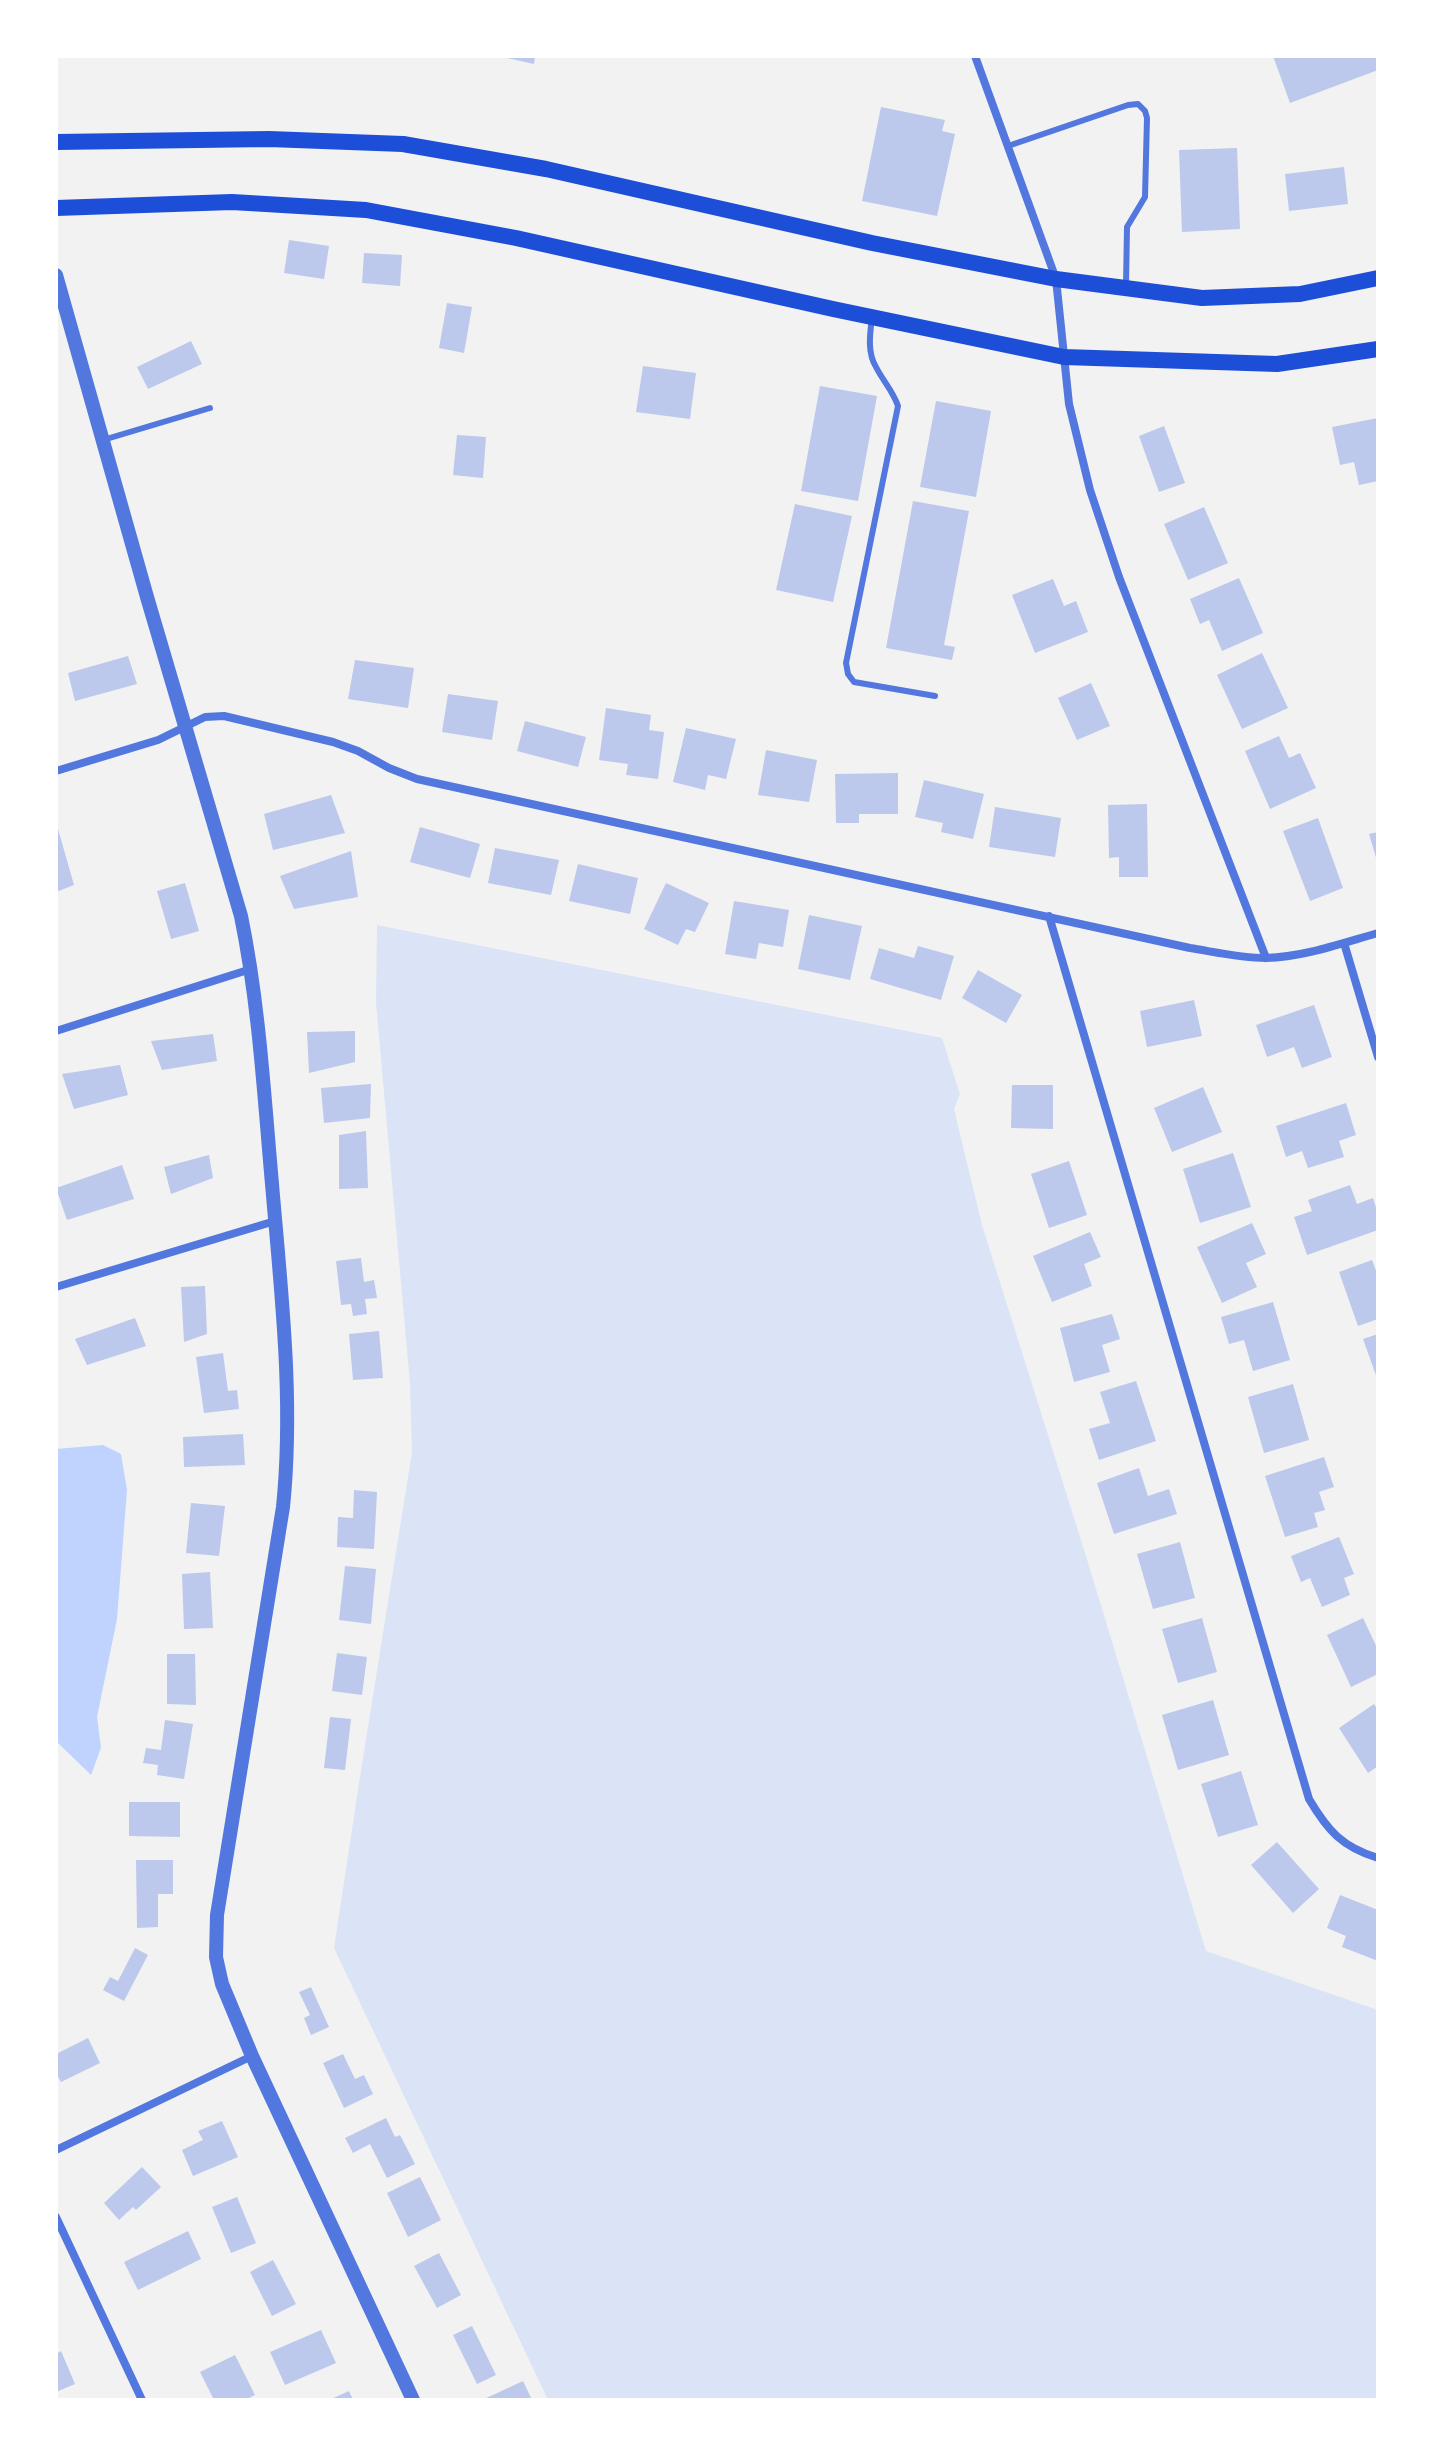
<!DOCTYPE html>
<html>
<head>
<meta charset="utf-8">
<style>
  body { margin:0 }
  #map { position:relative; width:1434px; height:2456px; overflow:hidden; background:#f2f2f2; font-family:Cabin,sans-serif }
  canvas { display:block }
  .frame { position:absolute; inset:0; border:58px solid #fff; pointer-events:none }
</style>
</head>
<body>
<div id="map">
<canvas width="1434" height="2456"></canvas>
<div class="frame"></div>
</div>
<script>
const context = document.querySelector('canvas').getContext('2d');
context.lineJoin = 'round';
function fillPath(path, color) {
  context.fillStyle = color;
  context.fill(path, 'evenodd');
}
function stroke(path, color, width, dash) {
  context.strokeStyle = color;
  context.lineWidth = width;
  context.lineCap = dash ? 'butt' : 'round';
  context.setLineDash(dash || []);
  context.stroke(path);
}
fillPath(new Path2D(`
  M377,925L942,1038L960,1094L954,1109L982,1225L1086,1556L1206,1951L1378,2010V2400H548L334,1948L359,1783L412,1452L410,1384L376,1003Z`), '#dbe4f7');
fillPath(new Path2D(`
  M103,1445L121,1454L127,1490L117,1619L97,1717L101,1748L91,1775L56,1741V1449Z`), '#bfd3fe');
fillPath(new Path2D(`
  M498,56H535L534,64Z
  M1273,56H1378V70L1290,103Z
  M881,107L945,120L942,131L955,134L937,216L862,201Z
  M1237,148L1240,229L1182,232L1179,150Z
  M1344,167L1348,204L1289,211L1285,174Z
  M289,240L329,246L324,279L284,273Z
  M364,253L402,255L400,286L362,283Z
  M447,303L472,307L464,353L439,348Z
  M191,341L202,364L148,389L137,367Z
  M643,366L696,373L690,419L636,412Z
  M820,386L877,396L858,501L801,491Z
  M936,401L991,411L976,497L920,487Z
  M1378,418V481L1359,485L1354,462L1340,465L1332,427Z
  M1164,426L1185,483L1159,492L1139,436Z
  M457,435L486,437L483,478L453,475Z
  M913,501L969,511L944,645L955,647L952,660L886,648Z
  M795,504L852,516L833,602L776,590Z
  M1204,507L1228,563L1188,580L1164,524Z
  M1239,578L1263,633L1222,651L1209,620L1200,624L1190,599Z
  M1053,579L1064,606L1076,601L1088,632L1035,653L1012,595Z
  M1262,653L1288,708L1242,729L1217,675Z
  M128,656L137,684L75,701L68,673Z
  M355,660L414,668L408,708L348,699Z
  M1091,683L1110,726L1077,740L1058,698Z
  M448,694L498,701L492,740L442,732Z
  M606,708L651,715L649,730L664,732L658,779L626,775L628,764L599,760Z
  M525,721L586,737L578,767L517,751Z
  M686,728L736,739L726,779L708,775L705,790L673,782Z
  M1279,736L1289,758L1300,753L1316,788L1270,809L1245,751Z
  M766,750L817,760L809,802L758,795Z
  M898,773V814H859V823H836L835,774Z
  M924,780L984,794L973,839L941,832L943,823L915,817Z
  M331,795L345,833L273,850L264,814Z
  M1147,804L1148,877H1119V857L1109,858L1108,805Z
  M995,807L1061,818L1055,857L989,847Z
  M1318,818L1343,888L1310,901L1283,831Z
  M56,822L74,885L56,892Z
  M420,827L480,844L470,878L410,862Z
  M1378,832V861H1377L1369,834Z
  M495,848L559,860L551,895L488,883Z
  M351,851L358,897L294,909L280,876Z
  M578,864L638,878L630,914L569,901Z
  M185,883L199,931L171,939L157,891Z
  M666,883L709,903L695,932L686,929L678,945L644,929Z
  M734,901L789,910L783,947L759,943L756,959L725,954Z
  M809,915L862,926L850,980L798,969Z
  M918,946L954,956L941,1000L870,979L879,948L914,958Z
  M978,970L1022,995L1006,1023L962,998Z
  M1194,1000L1202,1036L1147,1047L1140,1011Z
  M1314,1005L1332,1057L1302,1068L1294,1047L1267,1057L1256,1025Z
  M355,1031V1062L309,1073L307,1032Z
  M213,1034L217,1061L162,1070L151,1041Z
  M120,1065L128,1095L74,1109L62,1074Z
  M371,1084L370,1118L324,1123L321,1088Z
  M1012,1085H1053V1129L1011,1128Z
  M1203,1087L1222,1132L1172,1152L1154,1108Z
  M1346,1103L1356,1135L1339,1141L1344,1157L1308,1168L1302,1151L1286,1157L1276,1126Z
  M366,1131L368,1188L339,1189V1135Z
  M1233,1153L1251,1207L1200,1223L1183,1169Z
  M209,1155L213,1178L171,1194L164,1167Z
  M1069,1161L1087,1215L1049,1228L1031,1174Z
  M122,1165L134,1199L67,1220L56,1188Z
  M1350,1185L1357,1204L1373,1198L1378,1214V1230L1307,1255L1294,1217L1312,1211L1308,1200Z
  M1252,1223L1266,1254L1246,1263L1257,1287L1222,1303L1197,1247Z
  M1090,1232L1101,1257L1084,1264L1092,1286L1052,1302L1033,1256Z
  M361,1258L364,1282L374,1280L377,1298L365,1299L367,1314L353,1316L351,1304L341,1305L336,1261Z
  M1372,1260L1378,1276V1319L1358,1326L1339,1272Z
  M205,1286L207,1334L184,1342L181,1287Z
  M1273,1302L1290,1360L1253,1371L1244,1340L1229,1344L1221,1317Z
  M1112,1314L1120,1339L1102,1345L1110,1372L1074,1382L1060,1328Z
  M135,1318L146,1346L87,1365L75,1339Z
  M379,1331L383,1378L353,1380L349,1334Z
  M1378,1334V1381L1363,1339Z
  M223,1353L228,1391L237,1390L239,1409L204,1413L196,1357Z
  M1136,1381L1156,1441L1099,1460L1089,1429L1110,1423L1100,1392Z
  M1293,1384L1309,1440L1264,1453L1248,1397Z
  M243,1434L245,1465L184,1467L183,1437Z
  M1324,1457L1334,1487L1319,1492L1325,1510L1314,1513L1318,1527L1285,1537L1265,1476Z
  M1139,1468L1148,1496L1169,1489L1177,1514L1114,1534L1097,1483Z
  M354,1490L377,1492L374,1549L337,1547L338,1517L353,1518Z
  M191,1503L225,1506L219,1556L186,1553Z
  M1339,1537L1354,1574L1344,1578L1350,1595L1322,1607L1310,1578L1301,1582L1291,1556Z
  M1180,1542L1195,1598L1153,1609L1137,1554Z
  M345,1566L376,1569L371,1624L339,1620Z
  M210,1572L213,1628L184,1629L182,1574Z
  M1202,1618L1217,1672L1178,1683L1162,1629Z
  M1363,1618L1378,1650V1674L1351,1687L1327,1635Z
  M337,1653L367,1657L362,1695L332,1691Z
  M167,1654H195L196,1705L167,1704Z
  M1213,1700L1229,1755L1178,1770L1162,1715Z
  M1374,1704L1378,1710V1766L1368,1773L1339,1728Z
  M330,1717L351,1719L345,1770L324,1768Z
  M165,1720L193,1724L184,1779L157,1775L158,1765L143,1763L146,1748L161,1750Z
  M1241,1771L1258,1825L1218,1837L1201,1784Z
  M129,1802H180V1837L129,1836Z
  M1277,1842L1319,1889L1293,1913L1251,1865Z
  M136,1860H173V1894H158V1927L137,1928Z
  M1340,1895L1378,1910V1961L1342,1947L1346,1936L1327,1928Z
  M135,1948L148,1955L124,2001L103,1990L110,1977L118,1981Z
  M311,1987L329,2027L311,2035L304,2018L310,2015L299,1992Z
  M88,2038L100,2063L61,2082L56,2073V2054Z
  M343,2054L355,2079L364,2075L373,2094L344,2108L323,2063Z
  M386,2118L395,2137L400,2135L415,2164L387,2178L370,2144L353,2153L345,2138Z
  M222,2121L238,2157L193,2176L182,2150L203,2140L198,2131Z
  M142,2167L161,2187L136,2210L133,2207L119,2220L104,2203Z
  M420,2177L441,2220L408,2237L387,2193Z
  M237,2197L256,2243L231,2253L212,2207Z
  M188,2231L201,2259L138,2290L124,2262Z
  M439,2253L461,2295L437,2308L414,2266Z
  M273,2260L296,2304L272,2316L250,2272Z
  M472,2326L496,2375L477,2384L453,2335Z
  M321,2330L336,2363L285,2385L270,2352Z
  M61,2351L75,2384L56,2392V2354Z
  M235,2355L255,2395L245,2400H214L200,2372Z
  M523,2381L532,2400H482Z
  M349,2391L353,2400H329Z`), '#bdc9ec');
stroke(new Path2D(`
  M1008,146L1128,105L1138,104L1145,111L1147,118L1145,197L1127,227L1126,285
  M872,317C870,334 867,352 876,367C883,381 893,391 898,406L846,663L848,674L854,682L935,696
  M103,440L210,408`), '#5277de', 6);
stroke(new Path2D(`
  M975,56L1056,279L1069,404L1090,490L1119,577L1266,958
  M56,771L158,740L205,717L224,716L333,742L358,751L389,768L417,779L1190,948C1215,952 1241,958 1266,958C1304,957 1342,943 1378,933
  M1049,916L1309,1799C1328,1831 1342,1847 1378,1858
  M1344,943L1378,1057
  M56,1031L251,969
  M56,1287L275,1221
  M56,2150L252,2056
  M56,2217L142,2400`), '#5277de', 8);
stroke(new Path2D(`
  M56,275L147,597L241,916C259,1004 264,1094 272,1184C281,1291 294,1400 283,1507L217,1915L216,1957L222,1984L252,2056L413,2400`), '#5277de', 14);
stroke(new Path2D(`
  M56,142L269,139L403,144L546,169L872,243L1056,279L1202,298L1300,294L1378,278
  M56,208L232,202L366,210L516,238L833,309L1064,357L1277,364L1378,349`), '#1d4ed8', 16);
</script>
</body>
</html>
